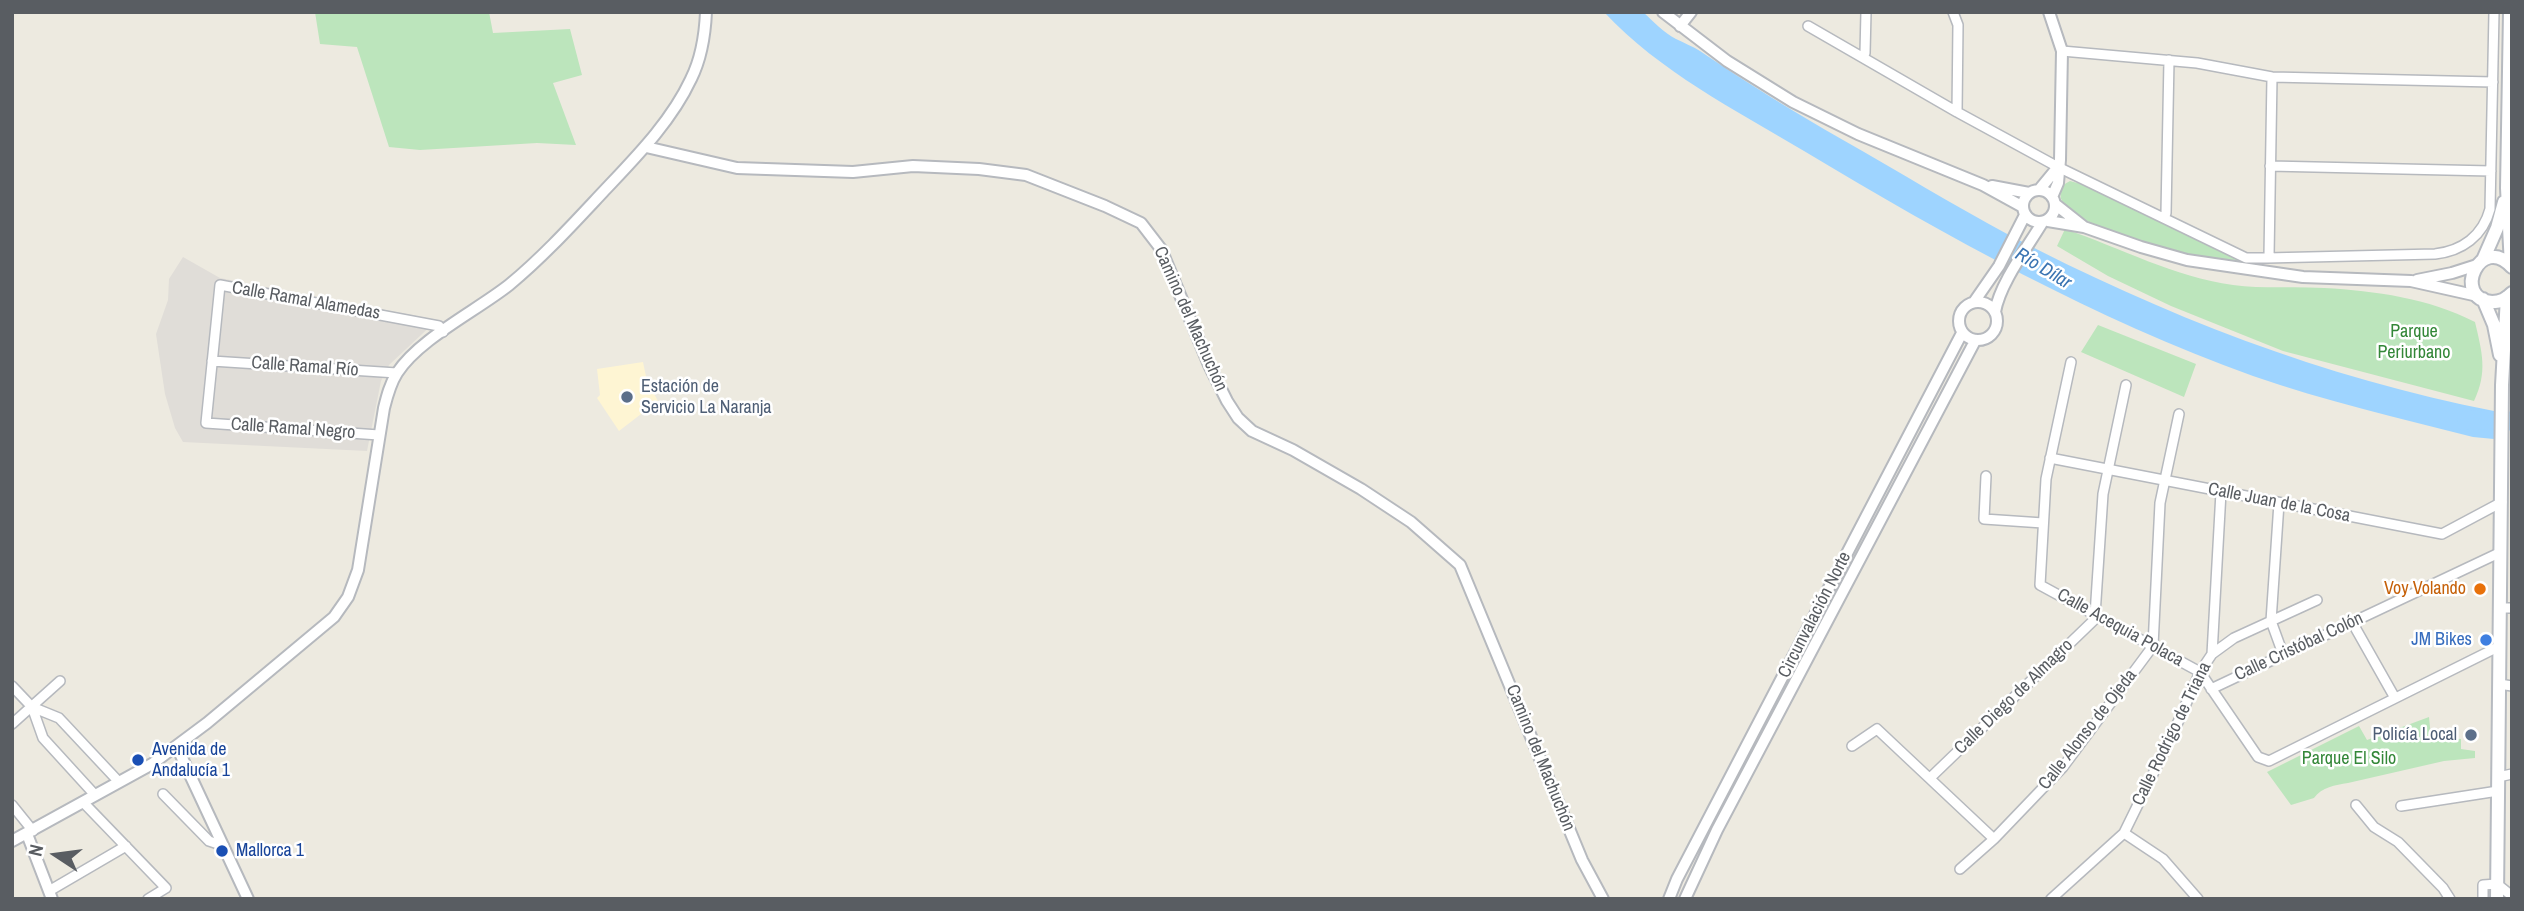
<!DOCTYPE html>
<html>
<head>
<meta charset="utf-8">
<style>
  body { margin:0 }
  #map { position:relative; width:2524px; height:911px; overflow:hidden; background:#edeae0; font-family:"Archivo Narrow",sans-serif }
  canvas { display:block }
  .frame { position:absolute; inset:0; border:14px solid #595d62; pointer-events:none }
  .north { position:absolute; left:21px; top:820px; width:70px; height:70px; -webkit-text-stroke:5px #fff; paint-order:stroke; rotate:283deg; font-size:19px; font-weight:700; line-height:28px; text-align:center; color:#595d62 }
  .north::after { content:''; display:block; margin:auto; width:24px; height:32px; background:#595d62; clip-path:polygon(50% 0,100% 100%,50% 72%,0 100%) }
</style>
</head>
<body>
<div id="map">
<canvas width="2524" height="911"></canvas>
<div class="frame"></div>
<div class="north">N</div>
</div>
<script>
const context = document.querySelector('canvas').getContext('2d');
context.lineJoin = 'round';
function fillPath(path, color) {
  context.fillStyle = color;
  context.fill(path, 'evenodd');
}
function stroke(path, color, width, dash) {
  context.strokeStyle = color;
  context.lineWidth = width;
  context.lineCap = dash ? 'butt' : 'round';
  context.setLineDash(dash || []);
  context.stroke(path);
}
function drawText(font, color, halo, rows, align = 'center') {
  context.font = font + ' "Archivo Narrow",sans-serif';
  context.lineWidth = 5;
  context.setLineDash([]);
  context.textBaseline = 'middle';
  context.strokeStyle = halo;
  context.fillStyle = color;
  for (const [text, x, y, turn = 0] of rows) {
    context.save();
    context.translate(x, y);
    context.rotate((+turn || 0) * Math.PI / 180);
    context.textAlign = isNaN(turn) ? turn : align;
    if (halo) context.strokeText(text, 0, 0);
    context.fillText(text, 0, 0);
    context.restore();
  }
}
fillPath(new Path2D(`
  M643,362L647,381L658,401L619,431L597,398L600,395L597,369Z`), '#fef5d3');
fillPath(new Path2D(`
  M183,257L220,278L437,320L389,365L381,381L367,451L183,442L175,428L165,394L156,334L168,300L169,279Z`), '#e0ddd8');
fillPath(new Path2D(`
  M315,12H489L493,33L570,29L582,75L553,83L576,145L537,143L420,150L389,147L357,47L320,44Z
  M2070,181L2081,184L2244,263L2243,267C2204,258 2082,234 2062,201C2059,195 2061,190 2063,185Z
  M2065,229C2121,248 2174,277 2233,285C2263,289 2294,286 2324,288C2376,291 2428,298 2475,322C2482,352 2488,372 2474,401L2283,351L2171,306L2108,276L2057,246Z
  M2098,325L2196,364L2184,397L2081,352Z
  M2429,717L2431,737L2461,739V749L2475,751V758L2444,761L2348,783C2335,785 2322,787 2314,798L2291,805L2267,772L2359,726L2367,740Z`), '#bce5bc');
fillPath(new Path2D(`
  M1604,12H1643C1653,21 1664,33 1676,39C1684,43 1692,46 1700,51C1747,83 1794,112 1843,140C1898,171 1953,205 2009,235C2162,315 2324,378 2494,411V439L2473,437C2399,418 2325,401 2253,376C2095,319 1947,237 1804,151C1734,109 1660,72 1604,12Z`), '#9ed4ff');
stroke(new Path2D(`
  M2467,420L2512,421`), '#9ed4ff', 19);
const minor = new Path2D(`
  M1953,12L1958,25L1957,112
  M1808,26L1957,112L2058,167L2246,258H2267L2435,254C2462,251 2483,236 2490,209L2494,12
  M2062,51L2197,63L2272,77L2493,82
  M1863,57L1865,53L1866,12
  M2270,166L2491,171
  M2164,218L2166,213L2169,60
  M2269,256L2272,77
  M212,361L397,373
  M2071,362L2046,479L2040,585L2200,672L2258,757L2269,761L2500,646
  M379,435L206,423L220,285L439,326L443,332
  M2050,458L2442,534L2502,502
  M1986,476L1984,519L2043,523
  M2279,503L2271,621L2283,654
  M2500,608H2512
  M2352,622L2395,698
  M2212,654L2221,492
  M2499,684L2512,686
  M12,686L32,707L43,738L95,795
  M2211,689L2501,552
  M32,707L59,718L119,782
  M12,724L60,681
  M1852,746L1877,729L1994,839
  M2498,777L2512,774
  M1930,778L2093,621L2095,615L2103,494L2126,385
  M163,794L209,841L224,846
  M83,802L166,888L148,899
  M12,805L33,831
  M2356,805L2374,827L2398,842L2443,888L2450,899
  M2401,806L2498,791
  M2124,833L2163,859L2198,899
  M1960,869L1994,839L2063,767L2153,646L2160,503L2179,414
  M49,891L126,846
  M2051,899L2124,833L2175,729L2200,672L2212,654L2234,638L2317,600
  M2483,899V885L2497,884L2512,896`);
const tertiary = new Path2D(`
  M1663,12L1727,61L1793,102L1858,134L1983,185L2023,207
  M2049,12L2062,51L2060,160L2058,183L2052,197
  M1680,26L1691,12
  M646,147L737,168L853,172L913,166L979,169L1026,175L1105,206L1141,223L1161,249L1209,365L1227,401L1238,418L1252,431L1293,450L1361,489L1411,522L1460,565L1582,860L1603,899
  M1992,186L2029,193
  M2023 206a16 16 0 1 1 32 0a16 16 0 1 1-32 0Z
  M2039,190L2058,167
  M2055,204L2084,227
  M2048,221L2084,227L2141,247L2187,260L2303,277L2411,281L2478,296
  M2417,280L2452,273L2477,265
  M1959 321a19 19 0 1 1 38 0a19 19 0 1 1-38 0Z
  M1974,302L1999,266L2025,215
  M1995,312C2000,283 2027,248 2042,223
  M177,747L248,899
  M27,834L52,899
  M12,841L152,764L207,723L334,617L348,597L358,570L384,408C387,396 390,384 397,373C419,339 476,311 509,285C543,257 573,224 603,192C635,158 671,122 691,79C701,59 705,35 706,12
  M1669,899L1677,879L1962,333
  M1685,899L1717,830L1975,341`);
const secondary = new Path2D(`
  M2510,12L2507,188L2511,266
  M2483,260L2497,228L2504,202
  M2512,293C2506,299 2501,302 2492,302C2451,299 2480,232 2512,267
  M2483,299L2494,325L2500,355
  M2497,899L2502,385L2507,297`);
stroke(minor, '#b6b9be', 12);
stroke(tertiary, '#b6b9be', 14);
stroke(secondary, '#b6bac0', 16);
stroke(minor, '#fff', 9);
stroke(tertiary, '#fff', 10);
stroke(secondary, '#fff', 12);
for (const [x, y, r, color] of [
  [627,397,7,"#5c6f8a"],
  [2480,589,7,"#e8710a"],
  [2486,640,7,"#3f7fe0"],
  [2471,735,7,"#5c6f8a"],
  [138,760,7,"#1a4fb4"],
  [222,851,7,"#1a4fb4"]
]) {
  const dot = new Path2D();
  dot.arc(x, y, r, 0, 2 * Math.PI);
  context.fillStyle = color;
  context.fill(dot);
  stroke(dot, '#fff', 2.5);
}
drawText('18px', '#595d62', '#fff', [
  ["Calle Ramal Alamedas",306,301,10],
  ["Camino del Machuchón",1190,319,66],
  ["Calle Ramal Río",305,367,4],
  ["Calle Ramal Negro",293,429,4],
  ["Calle Juan de la Cosa",2279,503,11],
  ["Circunvalación Norte",1815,615,-63],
  ["Calle Acequia Polaca",2120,628,29],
  ["Calle Cristóbal Colón",2299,647,-25],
  ["Calle Diego de Almagro",2014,697,-44],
  ["Calle Alonso de Ojeda",2088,730,-52],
  ["Calle Rodrigo de Triana",2172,734,-64],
  ["Camino del Machuchón",1540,758,68]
]);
drawText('18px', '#338738', '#fff', [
  ["Parque",2414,332],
  ["Periurbano",2414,353],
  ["Parque El Silo",2349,759]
]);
drawText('18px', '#4e5e75', '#fff', [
  ["Estación de",641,387],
  ["Servicio La Naranja",641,408],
  ["Policía Local",2457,735,"right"]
], 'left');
drawText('18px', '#c56008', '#fff', [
  ["Voy Volando",2466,589]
], 'right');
drawText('18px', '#366cbe', '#fff', [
  ["JM Bikes",2472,640]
], 'right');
drawText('18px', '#164399', '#fff', [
  ["Avenida de",152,750],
  ["Andalucía 1",152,771],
  ["Mallorca 1",236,851]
], 'left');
drawText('italic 19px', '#3a74b2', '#fff', [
  ["Río Dílar",2043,269,31]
]);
</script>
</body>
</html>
